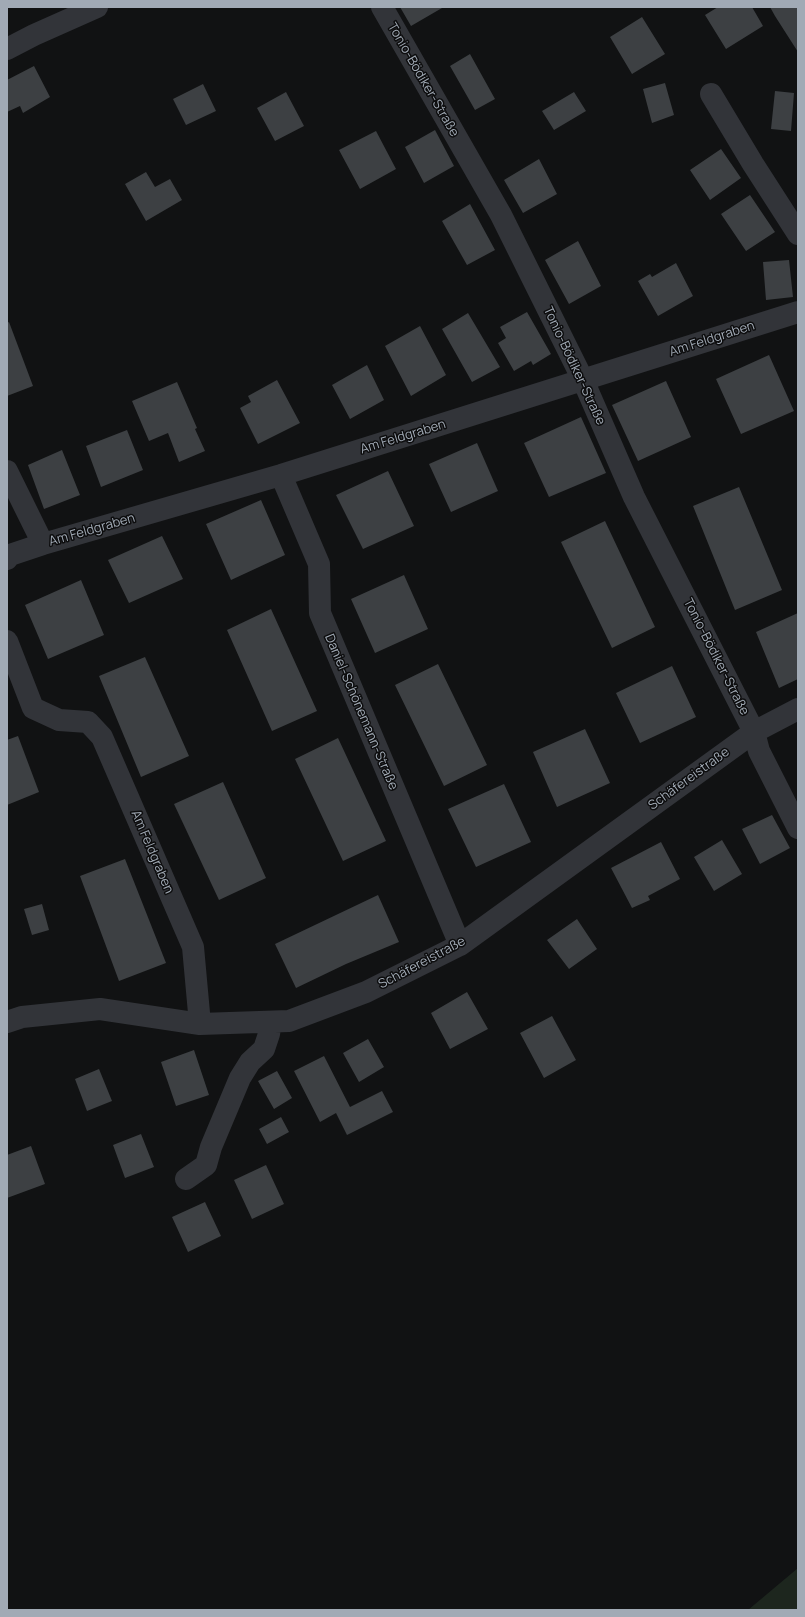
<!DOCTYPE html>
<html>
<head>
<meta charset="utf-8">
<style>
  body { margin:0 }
  #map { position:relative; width:805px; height:1617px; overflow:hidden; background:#111213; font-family:Manrope,sans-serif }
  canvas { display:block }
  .frame { position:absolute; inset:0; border:8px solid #a1aab5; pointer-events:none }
</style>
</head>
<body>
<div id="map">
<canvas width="805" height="1617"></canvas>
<div class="frame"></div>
</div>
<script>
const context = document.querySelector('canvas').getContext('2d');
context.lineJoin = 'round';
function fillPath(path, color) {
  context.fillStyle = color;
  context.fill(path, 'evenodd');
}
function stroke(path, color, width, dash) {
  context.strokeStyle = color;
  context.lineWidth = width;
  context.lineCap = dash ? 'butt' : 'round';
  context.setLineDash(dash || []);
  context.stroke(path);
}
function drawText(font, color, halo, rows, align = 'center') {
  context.font = font + ' Manrope,sans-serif';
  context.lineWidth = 3;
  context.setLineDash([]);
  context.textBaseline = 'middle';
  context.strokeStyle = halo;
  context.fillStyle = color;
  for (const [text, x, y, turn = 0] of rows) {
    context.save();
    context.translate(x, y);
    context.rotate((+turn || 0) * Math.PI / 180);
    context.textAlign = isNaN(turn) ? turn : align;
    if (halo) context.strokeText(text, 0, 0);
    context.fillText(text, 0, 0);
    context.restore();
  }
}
fillPath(new Path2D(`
  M798,1568V1610H748Z`), '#1d261e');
fillPath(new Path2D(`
  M400,7H441L442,8L411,26Z
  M718,7H752L763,26L726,49L705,15Z
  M770,7H798V52L775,16Z
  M642,17L665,54L632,74L610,37Z
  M470,54L495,99L475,110L450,66Z
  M34,66L50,97L23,113L20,106L7,112V80Z
  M665,83L674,115L652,123L643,89Z
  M203,84L216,111L186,125L173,99Z
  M775,91L794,93L791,131L771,129Z
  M286,92L304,126L275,141L257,108Z
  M574,92L586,111L554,130L542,111Z
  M435,130L454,166L424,183L405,147Z
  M376,131L396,169L360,189L339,150Z
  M721,149L741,178L710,200L690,170Z
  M539,159L557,194L523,213L504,180Z
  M146,172L155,187L170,179L182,200L146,221L125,184Z
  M750,195L775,232L746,251L721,214Z
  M470,204L495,250L467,265L442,221Z
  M578,241L601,286L569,304L545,260Z
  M789,260L793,297L766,300L763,262Z
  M676,263L693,296L658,316L638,281L650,274L652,277Z
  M527,312L551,354L533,365L531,361L514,371L498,343L506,338L500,327Z
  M468,313L500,367L472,382L442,329Z
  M9,322L33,386L7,396V323Z
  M420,326L446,375L411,396L385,346Z
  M769,355L794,411L741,434L716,379Z
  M367,365L384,400L350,419L332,385Z
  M277,380L300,423L258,444L240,408L251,402L248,396Z
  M666,381L691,437L638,461L612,405Z
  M177,382L197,428L195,429L205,451L179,462L168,433L149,441L132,401Z
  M581,417L606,473L549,497L524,443Z
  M127,430L143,470L101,487L86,446Z
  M477,443L498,491L451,512L429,464Z
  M62,450L80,495L44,509L28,465Z
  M388,471L414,526L363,549L336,495Z
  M739,487L782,590L735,610L693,506Z
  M261,500L285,555L231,580L206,524Z
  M605,521L655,627L612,648L561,542Z
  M162,536L183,579L129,603L108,560Z
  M404,575L428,629L375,653L351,599Z
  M81,580L104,635L48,659L25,605Z
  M271,609L317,711L272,731L227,630Z
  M798,613V679L779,688L756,632Z
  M145,657L189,756L141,777L99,676Z
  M438,664L487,765L444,786L395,685Z
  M672,666L696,717L640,743L616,693Z
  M585,729L610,783L557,807L533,752Z
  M18,736L39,792L7,805V740Z
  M338,738L386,841L343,861L295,759Z
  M223,782L266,878L219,900L174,804Z
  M504,784L531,842L476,867L448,809Z
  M772,815L790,848L760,864L742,829Z
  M722,840L742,874L714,891L694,857Z
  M661,842L680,879L648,896L650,900L632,908L611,868Z
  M125,859L166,963L119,981L80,876Z
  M378,895L399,942L346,964L296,988L275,944Z
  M42,904L49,930L32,935L24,909Z
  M577,919L597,949L569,969L547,940Z
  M467,992L488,1029L450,1049L431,1013Z
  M552,1016L576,1060L544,1078L520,1033Z
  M368,1039L384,1067L359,1082L343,1053Z
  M194,1050L209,1095L176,1106L161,1062Z
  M324,1056L350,1107L382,1091L393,1112L347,1135L336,1113L320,1122L294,1071Z
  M99,1069L112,1101L87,1111L75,1079Z
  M277,1071L292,1098L274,1109L258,1081Z
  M281,1117L289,1132L267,1144L259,1129Z
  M141,1134L154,1167L125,1178L113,1145Z
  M31,1146L45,1184L7,1198V1155Z
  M266,1165L284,1204L252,1219L234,1180Z
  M205,1202L221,1236L188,1252L172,1217Z`), '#3d4043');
stroke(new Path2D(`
  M382,7L501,215L583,380L634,497L754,732L759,751L798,828
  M7,49L34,35L97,7
  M711,94L753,164L798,234
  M7,471L43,544
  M281,475L319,564L320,613L460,945
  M7,559L10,555L43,544L281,475L798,312
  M7,641L33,708L59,720L88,722L102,737L193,947L200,1024
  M7,1022L22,1017L100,1009L200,1024L289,1021L366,992L460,945L754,732L798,709
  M186,1179L206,1165L211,1147L240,1078L250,1062L264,1049L269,1034L271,1022`), '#323439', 22);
drawText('13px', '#a1aab5', '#0d0d0e', [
  ["Tonio-Bödiker-Straße",423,80,60],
  ["Am Feldgraben",712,339,-18],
  ["Tonio-Bödiker-Straße",574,366,65],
  ["Am Feldgraben",403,437,-17],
  ["Am Feldgraben",92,530,-16],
  ["Tonio-Bödiker-Straße",716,657,63],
  ["Daniel-Schönemann-Straße",361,712,67],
  ["Schäfereistraße",689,779,-36],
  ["Am Feldgraben",152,852,67],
  ["Schäfereistraße",422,963,-28]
]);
</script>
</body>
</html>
